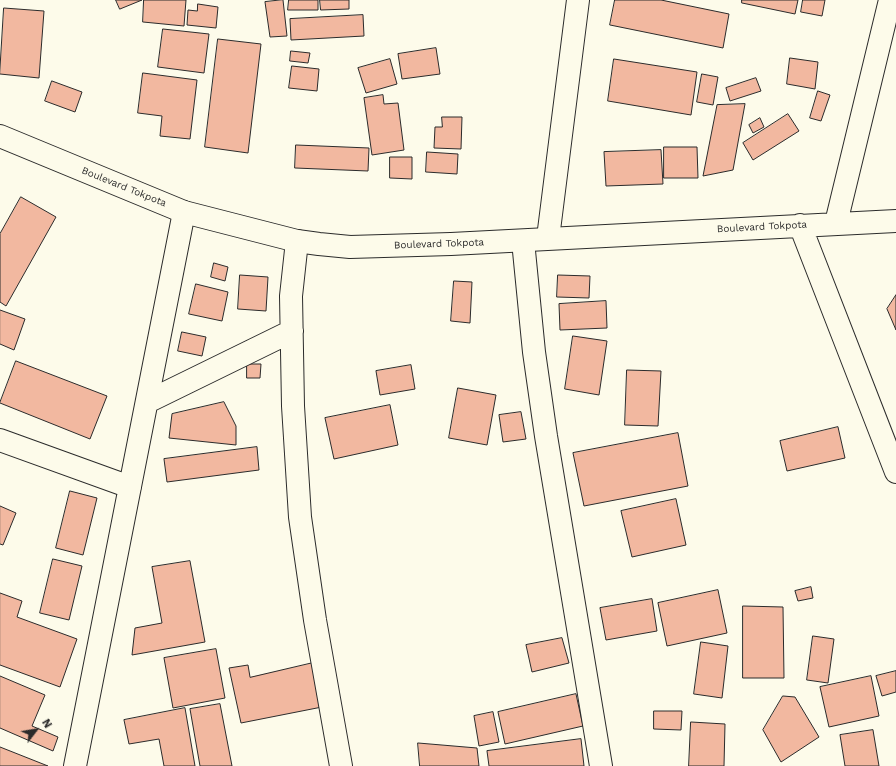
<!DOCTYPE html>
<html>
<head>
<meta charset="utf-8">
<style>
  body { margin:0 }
  #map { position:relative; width:896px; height:766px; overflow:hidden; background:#fdfbea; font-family:"Work Sans",sans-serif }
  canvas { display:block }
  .north { position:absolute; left:16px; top:710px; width:40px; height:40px; -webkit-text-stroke:3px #fdfbea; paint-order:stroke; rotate:59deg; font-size:11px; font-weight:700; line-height:16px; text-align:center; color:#2b2b2b }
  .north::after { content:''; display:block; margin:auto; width:14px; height:18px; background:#2b2b2b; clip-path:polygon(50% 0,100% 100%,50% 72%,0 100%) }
</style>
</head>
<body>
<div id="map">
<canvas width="896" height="766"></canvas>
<div class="north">N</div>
</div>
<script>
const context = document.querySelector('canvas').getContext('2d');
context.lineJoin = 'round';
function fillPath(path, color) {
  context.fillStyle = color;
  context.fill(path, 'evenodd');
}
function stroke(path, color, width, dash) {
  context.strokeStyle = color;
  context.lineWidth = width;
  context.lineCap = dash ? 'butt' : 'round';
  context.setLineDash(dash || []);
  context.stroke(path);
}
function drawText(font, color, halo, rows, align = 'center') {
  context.font = font + ' "Work Sans",sans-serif';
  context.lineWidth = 3;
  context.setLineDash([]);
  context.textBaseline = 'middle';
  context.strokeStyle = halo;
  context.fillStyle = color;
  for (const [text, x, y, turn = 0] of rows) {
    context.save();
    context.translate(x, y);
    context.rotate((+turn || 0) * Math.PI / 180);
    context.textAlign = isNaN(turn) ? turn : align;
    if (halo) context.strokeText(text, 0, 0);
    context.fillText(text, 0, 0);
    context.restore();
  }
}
const building = new Path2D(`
  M116,0H142L120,9Z
  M144,0H186L184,26L143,22Z
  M283,0L287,36L270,37L265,2Z
  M289,0H318V10H288Z
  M320,0H349V9L321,10Z
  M615,0H661L729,14L723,48L610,25Z
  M742,0H798L795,14L742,3Z
  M803,0H825L822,16L801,12Z
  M198,4L218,7L216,28L187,25L188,10L197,11Z
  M4,8L44,11L39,78L0,74Z
  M363,15L364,36L291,40L290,19Z
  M163,29L209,34L204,73L158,67Z
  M218,39L261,44L248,153L205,147Z
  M436,48L440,74L402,79L398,54Z
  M291,51L310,53L308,63L290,61Z
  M790,58L818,62L815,89L787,84Z
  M390,59L397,84L366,93L358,68Z
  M614,59L697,72L691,115L608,101Z
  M292,66L319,69L317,91L289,88Z
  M143,73L197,80L190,139L160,136L162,116L138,113Z
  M702,74L718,77L713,105L697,102Z
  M756,78L761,91L730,101L726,88Z
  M52,81L82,92L75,112L45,101Z
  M818,91L830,95L821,121L810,118Z
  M383,95L384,104L398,103L404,150L372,155L364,98Z
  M745,104L733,170L703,176L717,105Z
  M788,114L799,131L753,160L743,143Z
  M442,117H462L461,149L434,148L435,127H442Z
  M760,118L764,127L753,133L749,125Z
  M296,145L369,148L368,171L295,168Z
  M664,147H697L698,178H664Z
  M661,150L663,184L606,186L604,152Z
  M427,152L458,154L457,174L426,172Z
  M390,157H412V179L390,178Z
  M21,197L56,217L6,306L0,302V234Z
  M214,263L228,267L225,281L211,277Z
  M240,275L268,277L266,311L238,309Z
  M558,275L590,276L589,298L557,297Z
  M454,281L472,282L470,323L451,321Z
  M196,284L228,292L222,321L189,314Z
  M896,295V330L887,309Z
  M606,301L607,328L560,330L559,304Z
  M0,310L25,319L14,350L0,344Z
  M182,332L206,337L202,356L178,351Z
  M573,336L607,341L599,395L565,389Z
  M16,361L107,396L90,439L0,403Z
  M247,364H261L260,378H247Z
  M411,365L415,389L380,395L376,371Z
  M627,370L661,371L658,426L625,425Z
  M458,388L496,395L487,445L449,438Z
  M224,402L236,426V445L169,438L172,414Z
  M390,405L398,445L334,459L325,418Z
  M521,412L526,439L503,442L499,415Z
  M838,427L845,458L787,471L780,441Z
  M678,433L688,486L584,506L573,453Z
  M257,447L259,470L167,482L164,459Z
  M70,491L97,498L83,555L56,548Z
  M676,499L686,545L632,557L621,511Z
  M0,506L16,513L3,545L0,544Z
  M53,559L82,566L69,620L40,613Z
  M190,561L205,642L132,655L135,628L162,623L152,567Z
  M811,587L813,598L798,601L795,591Z
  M718,590L727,633L667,646L658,603Z
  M0,593L22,601L17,617L77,639L60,687L0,665Z
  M652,599L657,631L606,640L600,608Z
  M743,606L783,607L784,678H743Z
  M813,636L834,639L828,683L807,680Z
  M562,638L569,663L532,672L526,645Z
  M701,642L728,646L722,698L694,694Z
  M216,649L225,698L173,708L164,658Z
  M313,663L322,707L241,723L229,668L248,665L250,677Z
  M896,671V692L882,696L876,676Z
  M0,676L45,695L32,726L58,737L53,751L0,728Z
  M871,676L879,716L829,727L820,687Z
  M576,694L583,726L505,744L498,712Z
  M783,696L795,697L819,737L781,762L763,730Z
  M220,704L232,766H200L190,709Z
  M185,708L195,766H164L159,739L129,744L124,720Z
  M654,711H682L681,730L654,729Z
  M493,712L499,742L479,746L474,716Z
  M691,722L725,724L724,766H689Z
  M873,730L879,766H845L840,735Z
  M581,739L584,766H489L487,751Z
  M418,743L477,748L479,766H420Z
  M0,747L48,766H0Z`);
fillPath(building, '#f2b8a0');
stroke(building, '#2b2b2b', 1);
const street = new Path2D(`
  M548,238L578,0
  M297,241L291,296L293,406L300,517L315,620L341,766
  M523,241L534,352L546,436L601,766
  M147,402L292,331
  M0,440L130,487
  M75,766L184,212`);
const secondary = new Path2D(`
  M0,136L184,212L297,241L319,244L350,247L451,244L896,221
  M836,223L890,0
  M800,225L896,472`);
stroke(street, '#2b2b2b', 24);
stroke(secondary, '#2b2b2b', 24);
stroke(street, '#fdfbea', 22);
stroke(secondary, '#fdfbea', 22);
drawText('10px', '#2b2b2b', '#fdfbea', [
  ["Boulevard Tokpota",124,187,22],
  ["Boulevard Tokpota",762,227,-3],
  ["Boulevard Tokpota",439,244,-2]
]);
</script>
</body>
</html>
